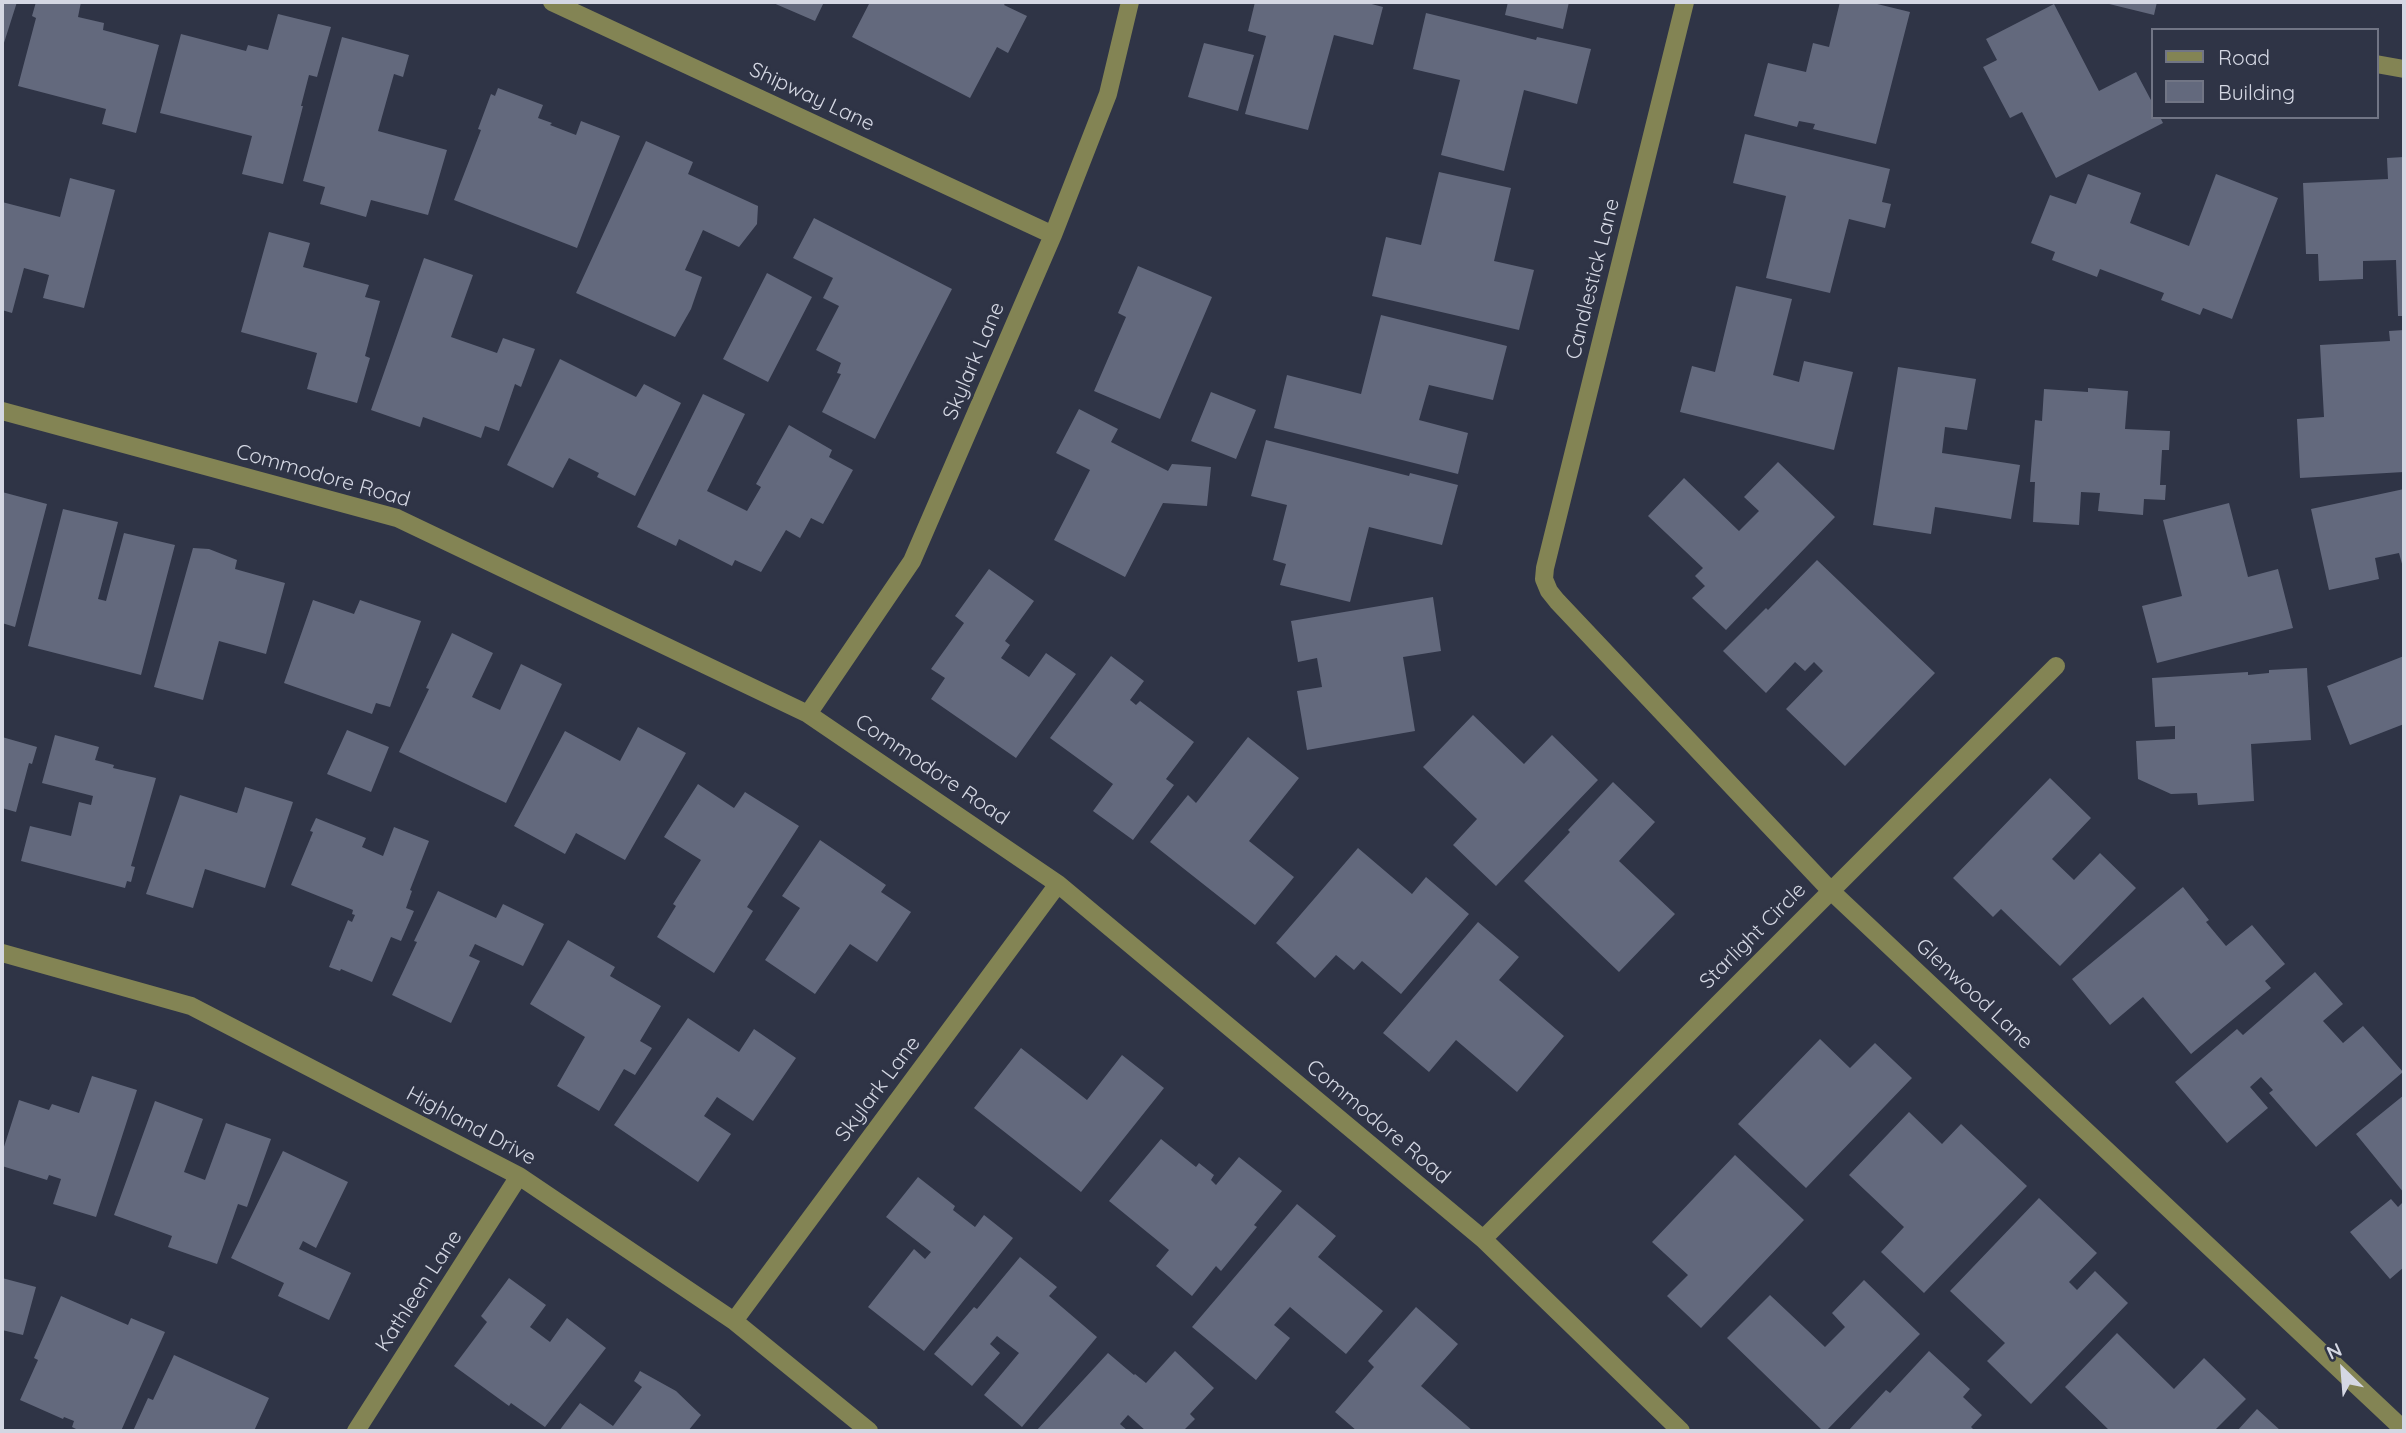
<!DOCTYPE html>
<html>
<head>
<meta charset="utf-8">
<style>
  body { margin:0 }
  #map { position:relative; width:2406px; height:1433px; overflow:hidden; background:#2f3446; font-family:Quicksand,sans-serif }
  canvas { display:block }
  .frame { position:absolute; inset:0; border:4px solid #d4d7e3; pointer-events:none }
  .legend { position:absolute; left:2151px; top:28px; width:228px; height:91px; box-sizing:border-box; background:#2f3446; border:2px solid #717585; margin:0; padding:9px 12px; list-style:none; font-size:21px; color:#d4d7e3 }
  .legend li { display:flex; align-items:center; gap:14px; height:35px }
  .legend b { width:35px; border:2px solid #717585 }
  .north { position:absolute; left:2308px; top:1335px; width:70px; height:70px; -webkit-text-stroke:5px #2f3446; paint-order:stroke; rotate:335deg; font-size:19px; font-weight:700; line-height:28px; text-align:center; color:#d4d7e3 }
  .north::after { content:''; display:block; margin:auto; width:24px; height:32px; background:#d4d7e3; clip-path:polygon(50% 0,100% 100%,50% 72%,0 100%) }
</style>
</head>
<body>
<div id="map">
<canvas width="2406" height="1433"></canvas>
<div class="frame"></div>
<ul class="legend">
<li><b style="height:9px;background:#838454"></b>Road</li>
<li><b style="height:19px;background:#63697d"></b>Building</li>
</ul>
<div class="north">N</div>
</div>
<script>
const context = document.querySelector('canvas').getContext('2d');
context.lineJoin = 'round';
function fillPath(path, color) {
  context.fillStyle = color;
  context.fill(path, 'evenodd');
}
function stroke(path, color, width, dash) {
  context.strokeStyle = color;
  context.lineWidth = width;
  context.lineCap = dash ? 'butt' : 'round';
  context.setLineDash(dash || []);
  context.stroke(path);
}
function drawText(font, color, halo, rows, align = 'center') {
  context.font = font + ' Quicksand,sans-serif';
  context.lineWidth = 6;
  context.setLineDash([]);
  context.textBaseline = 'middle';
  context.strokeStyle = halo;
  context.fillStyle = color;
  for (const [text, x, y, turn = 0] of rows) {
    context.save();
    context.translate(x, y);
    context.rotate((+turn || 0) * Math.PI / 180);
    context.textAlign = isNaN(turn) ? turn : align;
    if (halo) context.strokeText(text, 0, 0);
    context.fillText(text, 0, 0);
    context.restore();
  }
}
fillPath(new Path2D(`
  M2,2H17L3,46H2Z
  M36,2H81L78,17L104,23L103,30L159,45L136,133L102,124L106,109L18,86L36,18L32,16Z
  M771,2H824L815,21Z
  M870,2H1006L1004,5L1027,16L1008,53L997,47L970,98L852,37Z
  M1255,2H1364L1383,7L1373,45L1334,35L1308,130L1245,114L1266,36L1248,31Z
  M1508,2H1569L1563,29L1505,15Z
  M1840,2H1869L1910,12L1876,144L1813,129L1815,124L1799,121L1797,127L1754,116L1768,63L1806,72L1813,43L1829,47Z
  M2101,2H2157L2154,15Z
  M2054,4L2099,91L2136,72L2152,102V117H2160L2163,123L2056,178L2022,112L2010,118L1983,67L1997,60L1986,39Z
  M1426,13L1536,40L1537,37L1591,49L1577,104L1524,90L1504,171L1441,155L1460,80L1413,69Z
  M278,14L331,27L317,77L309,75L301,106H303L283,184L242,174L252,136L160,113L181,34L246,51L248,45L268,50Z
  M342,37L409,55L403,77L394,74L378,131L447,150L428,215L371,200L366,217L320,204L325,187L303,181Z
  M1204,43L1254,55L1238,111L1188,97Z
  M498,88L543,105L538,118L552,123L550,125L576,135L581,121L620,136L577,248L454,200L481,130L478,129L491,94L495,96Z
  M1745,134L1890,169L1882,202L1891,204L1885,228L1849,219L1830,293L1766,278L1786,196L1733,183Z
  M646,141L693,162L688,174L758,206L757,224L739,247L703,230L685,270L702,277L691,309L675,337L576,293Z
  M2404,157V316H2398L2396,260L2363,261V279L2319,281L2318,254H2306L2303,183L2388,179L2387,158Z
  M1439,172L1511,188L1494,261L1534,270L1519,330L1372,296L1386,237L1421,245Z
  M2088,174L2141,193L2130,223L2189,246L2216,174L2278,198L2232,319L2203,308L2200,315L2161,300L2164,293L2100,269L2097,277L2052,260L2055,252L2031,243L2050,195L2076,204Z
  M70,178L115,190L84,308L43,298L49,275L24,268L12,313L2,310V202L60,217Z
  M814,218L952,289L875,439L822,412L841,374L837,373L841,363L816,350L839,306L823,298L833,278L793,258Z
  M269,232L310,243L303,267L369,285L365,297L380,301L365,356L370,358L357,403L307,389L317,353L241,332Z
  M424,258L473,275L451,337L497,353L503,338L535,349L521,387L515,384L499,431L485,426L481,438L423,417L420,427L371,410Z
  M1138,266L1212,297L1160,419L1094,391L1126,317L1118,313Z
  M767,273L812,297L768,382L723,359Z
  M1736,286L1792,299L1773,375L1799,382L1804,361L1853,372L1834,450L1680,412L1692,366L1715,372Z
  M1381,315L1507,346L1493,400L1429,385L1419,420L1468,433L1458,474L1274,428L1287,375L1361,394Z
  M2404,330V472L2300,478L2297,419L2324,417L2320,345L2390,341L2389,331Z
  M560,359L636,397L644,384L681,403L635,496L597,477L599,473L569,458L553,488L507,465Z
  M1898,367L1976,379L1967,430L1945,427L1942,453L2020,465L2011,519L1935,507L1931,534L1873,525Z
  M2088,388L2128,391L2125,429L2170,431L2169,450H2162L2160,485H2166L2165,500L2144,499L2143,515L2098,511L2100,493L2081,492L2079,525L2033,522L2035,482H2030L2035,420L2042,421L2044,389L2088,392Z
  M1211,392L1256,410L1236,459L1191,441Z
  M703,394L745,414L707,491L747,511L761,487L756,484L789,425L832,450L829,457L853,470L823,524L811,518L800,538L786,530L761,572L735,560L732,566L679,539L676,546L637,527Z
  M1079,409L1118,429L1111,442L1168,471L1172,464L1211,467L1207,506L1163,503L1125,577L1054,540L1090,470L1056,453Z
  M1266,440L1409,476L1410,473L1458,485L1442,545L1369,527L1350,602L1280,585L1286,564L1273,560L1287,505L1251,496Z
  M1778,462L1835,517L1726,630L1692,598L1705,586L1695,576L1703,568L1648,516L1684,478L1739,531L1759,511L1744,497Z
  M2404,489V571L2399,553L2375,558L2379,579L2329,590L2311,509Z
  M2,492L47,504L15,627L2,623Z
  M2229,503L2248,577L2278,569L2293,628L2157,663L2142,606L2182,596L2163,520Z
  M63,509L118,522L98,599L106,601L124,533L175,545L141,675L28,646Z
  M193,548L209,549L237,560L235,569L285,583L266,654L219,641L203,700L154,687Z
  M1817,560L1935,673L1845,766L1786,709L1823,671L1814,662L1805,671L1795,662L1766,693L1723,651L1766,608L1768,610Z
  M989,569L1034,601L1005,641L1010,645L1001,658L1029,677L1046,653L1076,674L1016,758L931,699L945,678L931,669L964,623L955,616Z
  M1433,597L1441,651L1403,657L1415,731L1307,750L1297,691L1322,687L1317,658L1298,662L1291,621Z
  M313,600L354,614L360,600L421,621L390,707L376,703L372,714L284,683Z
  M452,633L493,653L472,697L500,710L521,664L562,684L506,803L399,752L429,689L426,688Z
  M1111,656L1144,681L1130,700L1136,705L1140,701L1194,742L1166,779L1174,785L1133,840L1093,811L1113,784L1050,738Z
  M2404,656V724L2350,745L2327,686Z
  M2307,668L2311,740L2251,744L2254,801L2198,805L2197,793L2171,794L2138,779L2136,741L2175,739V726L2155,727L2152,678L2248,672V675L2269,673V670Z
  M1473,715L1524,764L1552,735L1598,780L1496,886L1453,845L1477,819L1423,767Z
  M638,727L686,753L625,860L576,833L565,854L514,826L565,731L620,761Z
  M347,730L389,747L371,792L327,774Z
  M55,735L99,747L95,760L114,765L113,768L156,778L131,866L135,867L131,882L127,881L125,888L21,861L30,826L71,836L79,802L91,805L93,796L42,783Z
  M2,737L37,747L32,764L29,763L16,812L2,808Z
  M1248,737L1299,778L1249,841L1294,877L1255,925L1150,842L1188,795L1196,803Z
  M2050,778L2091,818L2052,859L2074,880L2100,853L2136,888L2060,966L2001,909L1993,917L1953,878Z
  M1613,782L1655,822L1619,861L1675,914L1619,972L1524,881L1570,832L1568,830Z
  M698,784L734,808L745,792L799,826L747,907L753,911L714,973L657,937L676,906L673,904L701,860L664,837Z
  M245,787L293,802L265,888L205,869L193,908L146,894L180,795L237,813Z
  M316,818L366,838L362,847L383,856L394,827L429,841L410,890L412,891L406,908L414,911L401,941L391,937L372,982L341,969L340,971L329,967L348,920L352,922L355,915L352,914L353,910L291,885L313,832L310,831Z
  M820,840L886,885L881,892L911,912L877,962L850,944L815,994L765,960L800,908L782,896Z
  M1358,848L1412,894L1426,877L1469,914L1401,994L1362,961L1354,970L1336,955L1315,978L1276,943Z
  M2183,887L2209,920L2206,922L2226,946L2252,925L2285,964L2265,981L2271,988L2191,1054L2143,997L2110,1025L2072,979Z
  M438,891L496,918L503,904L544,924L523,966L475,944L469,956L480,961L451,1023L392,995L417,942L414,941Z
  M1478,922L1519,957L1499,980L1564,1036L1517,1092L1456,1040L1429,1072L1383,1033Z
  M568,940L615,967L610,976L661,1006L640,1041L652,1048L635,1075L624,1069L599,1111L557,1086L585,1037L530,1004Z
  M2315,972L2343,1004L2323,1021L2343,1043L2363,1026L2403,1072L2316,1147L2269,1093L2273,1090L2261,1077L2250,1087L2268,1108L2227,1143L2175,1082L2237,1029L2243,1035Z
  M688,1018L739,1052L754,1029L796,1058L753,1121L717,1097L704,1116L731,1134L698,1182L614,1125Z
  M1820,1039L1850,1068L1875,1043L1912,1078L1806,1188L1738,1124Z
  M1021,1048L1087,1100L1122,1055L1164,1088L1081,1192L974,1108Z
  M92,1076L137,1090L96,1217L53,1204L61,1179L49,1175L47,1180L2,1166V1153L19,1100L49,1110L52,1104L79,1113Z
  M2404,1095V1193L2356,1134Z
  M155,1101L203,1119L184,1172L205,1180L226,1123L271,1139L247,1207L238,1204L217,1264L168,1247L172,1236L114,1215Z
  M1909,1112L1942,1144L1961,1124L2027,1186L1924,1293L1881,1252L1904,1227L1849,1175Z
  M1161,1139L1196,1167L1199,1163L1214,1175L1211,1180L1216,1185L1239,1157L1282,1191L1254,1225L1257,1227L1221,1271L1216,1266L1192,1296L1156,1266L1169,1250L1109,1201Z
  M283,1151L348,1182L316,1248L303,1241L299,1249L351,1273L329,1320L278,1296L284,1283L231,1258Z
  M1735,1155L1804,1220L1701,1328L1667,1296L1688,1275L1652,1242Z
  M918,1177L955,1206L953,1210L975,1227L984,1215L1013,1238L924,1351L868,1307L914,1249L925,1259L931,1252L886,1217Z
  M2039,1198L2097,1253L2069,1282L2077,1290L2095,1271L2128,1303L2031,1404L1987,1361L2005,1343L1950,1291Z
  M2391,1199L2398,1207L2404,1201V1267L2390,1279L2350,1232Z
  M1297,1204L1336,1236L1318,1257L1383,1311L1346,1354L1290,1307L1274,1325L1290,1338L1256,1380L1192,1327Z
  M1020,1257L1057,1287L1049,1296L1097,1337L1022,1427L984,1395L1019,1353L997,1336L990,1344L1000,1353L972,1386L934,1354L974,1307L977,1309Z
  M2,1278L36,1287L23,1335L2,1330Z
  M509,1278L546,1305L530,1327L550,1342L567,1318L606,1348L545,1427L511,1403L509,1406L454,1366L487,1322L481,1316Z
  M1864,1280L1920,1334L1826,1431H1823L1727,1338L1770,1295L1825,1347L1845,1327L1832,1313Z
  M61,1296L128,1325L131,1318L165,1332L121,1431H80L72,1427L74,1421L64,1417L63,1419L20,1400L38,1360L34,1358Z
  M1416,1307L1458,1344L1421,1386L1473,1431H1357L1335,1412L1374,1367L1368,1361Z
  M2117,1333L2174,1389L2204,1358L2246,1399L2214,1431H2110L2065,1387Z
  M1175,1351L1214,1388L1190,1414L1195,1419L1183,1431H1146L1128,1415L1120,1424L1128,1431H1036L1108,1353L1134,1375L1135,1374L1146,1383Z
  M1929,1351L1970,1389L1963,1397L1982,1415L1971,1427L1975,1431H1848L1886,1390L1890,1393Z
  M174,1355L269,1398L254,1431H133L148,1398L153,1400Z
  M640,1371L676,1391L701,1415L688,1431H559L580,1403L613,1426L642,1387L634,1381Z
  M2257,1409L2281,1431H2237Z`), '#63697d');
stroke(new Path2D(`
  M552,2L1053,235
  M1685,2L1545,568L1544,579L1549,591L1557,601L1831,891L2404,1430
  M2376,64L2404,69
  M2,411L397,518L808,714L1058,884L1483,1239L1681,1431
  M808,714L912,561L1053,235L1108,94L1130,2
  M2,953L191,1006L519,1176L734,1321L869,1431
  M1483,1239L2056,666
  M734,1321L1058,884
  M356,1431L519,1176`), '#838454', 18);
drawText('21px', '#d4d7e3', '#2f3446', [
  ["Shipway Lane",812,97,25],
  ["Candlestick Lane",1593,279,-76],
  ["Skylark Lane",974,361,-67],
  ["Commodore Road",323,476,16],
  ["Commodore Road",932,770,34],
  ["Starlight Circle",1753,936,-45],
  ["Glenwood Lane",1974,994,43],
  ["Skylark Lane",878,1089,-53],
  ["Commodore Road",1378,1122,40],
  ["Highland Drive",471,1126,28],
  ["Kathleen Lane",419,1291,-57]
]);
</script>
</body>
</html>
